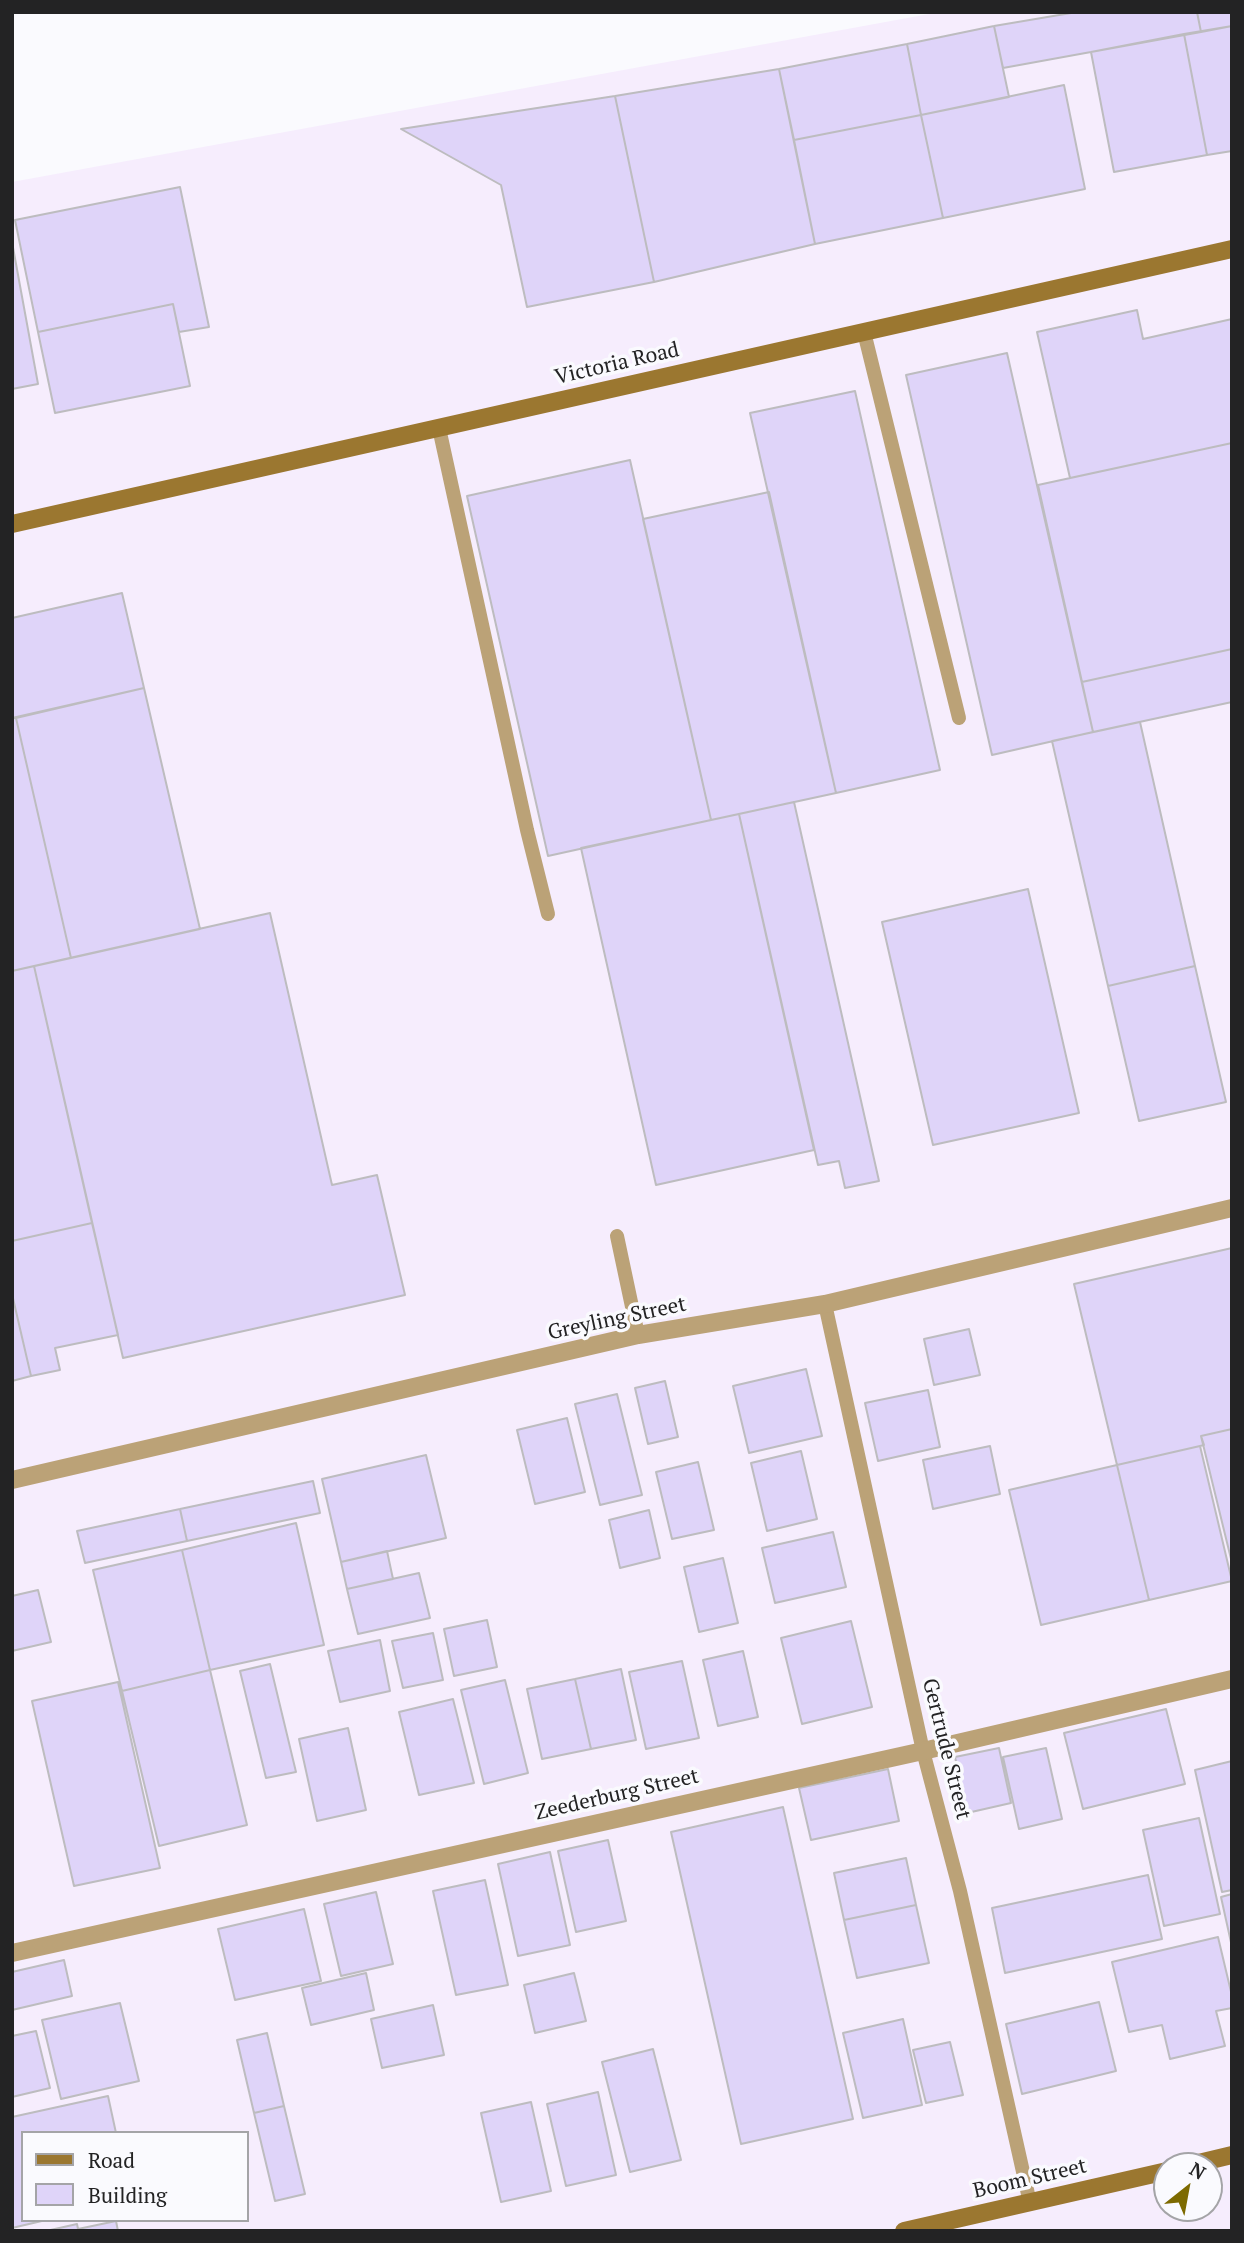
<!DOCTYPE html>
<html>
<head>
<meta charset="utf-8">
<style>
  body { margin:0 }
  #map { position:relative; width:1244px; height:2243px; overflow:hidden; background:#fafafe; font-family:"PT Serif",serif }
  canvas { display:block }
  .frame { position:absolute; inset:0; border:14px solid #232324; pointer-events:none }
  .legend { position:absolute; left:21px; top:2131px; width:228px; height:91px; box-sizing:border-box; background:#fafafe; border:2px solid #a4a4a7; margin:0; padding:9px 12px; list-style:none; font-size:21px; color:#232324 }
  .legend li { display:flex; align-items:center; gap:14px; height:35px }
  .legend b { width:35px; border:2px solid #a4a4a7 }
  .north { position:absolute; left:1153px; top:2152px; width:70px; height:70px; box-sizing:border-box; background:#fafafe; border:2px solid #a4a4a7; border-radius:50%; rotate:31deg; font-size:19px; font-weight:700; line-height:28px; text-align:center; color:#232324 }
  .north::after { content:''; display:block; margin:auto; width:24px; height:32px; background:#7d6a01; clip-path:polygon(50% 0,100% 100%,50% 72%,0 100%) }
</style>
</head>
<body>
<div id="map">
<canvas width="1244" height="2243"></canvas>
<div class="frame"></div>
<ul class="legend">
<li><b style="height:9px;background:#9b7730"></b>Road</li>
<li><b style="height:19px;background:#dfd4f9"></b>Building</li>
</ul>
<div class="north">N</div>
</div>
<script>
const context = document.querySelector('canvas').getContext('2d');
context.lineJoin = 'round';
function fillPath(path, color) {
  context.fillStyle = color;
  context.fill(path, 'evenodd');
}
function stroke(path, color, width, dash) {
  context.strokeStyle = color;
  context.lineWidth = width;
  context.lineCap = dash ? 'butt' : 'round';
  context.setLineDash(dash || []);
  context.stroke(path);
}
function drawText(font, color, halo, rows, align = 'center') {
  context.font = font + ' "PT Serif",serif';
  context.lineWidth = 7;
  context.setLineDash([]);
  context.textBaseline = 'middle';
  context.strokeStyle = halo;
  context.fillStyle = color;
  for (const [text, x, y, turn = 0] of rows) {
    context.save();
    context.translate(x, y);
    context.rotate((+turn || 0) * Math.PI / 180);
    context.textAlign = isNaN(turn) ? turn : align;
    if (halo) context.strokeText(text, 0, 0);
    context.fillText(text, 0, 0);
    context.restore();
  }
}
fillPath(new Path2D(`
  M940,12H1232V2231H12V182ZM23,2133H247V2220H23ZM1167,2166H1209V2208H1167Z`), '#f6edfd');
const building = new Path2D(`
  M1077,12H1197L1201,32L1003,68L994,26Z
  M1197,12H1232V26L1201,32Z
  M994,26L1009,97L921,115L907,44Z
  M1232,26V151L1207,155L1184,34Z
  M1184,34L1207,155L1114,172L1091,52Z
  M907,44L921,115L794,140L779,69Z
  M779,69L815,244L654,282L615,96Z
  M1064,85L1085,189L943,218L921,115Z
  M615,96L654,282L527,307L501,185L401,129Z
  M921,115L943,218L815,244L794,140Z
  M180,187L209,327L179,332L173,304L38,332L15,220Z
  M12,242L38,384L12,389Z
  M173,304L190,386L55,413L38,332Z
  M1137,310L1143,339L1232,319V443L1070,478L1037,332Z
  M1007,353L1093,732L992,755L906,375Z
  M855,391L940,770L836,793L750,413Z
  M1232,443V649L1082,682L1038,485Z
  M630,460L711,820L548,856L467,496Z
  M769,492L836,793L711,820L643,519Z
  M122,593L144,688L12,718V618Z
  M1232,649V702L1093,732L1082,682Z
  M144,688L200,929L71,958L16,718Z
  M12,718H16L71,958L12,971Z
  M1140,722L1195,966L1108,986L1052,741Z
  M794,802L879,1181L845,1188L839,1161L818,1165L739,814Z
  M739,814L814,1150L656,1185L581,848Z
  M1028,889L1079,1113L933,1145L882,922Z
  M270,913L332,1185L377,1175L405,1295L123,1358L34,966Z
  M34,966L92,1223L12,1241V971Z
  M1195,966L1226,1102L1139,1121L1108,986Z
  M92,1223L118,1335L55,1348L60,1370L31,1376L12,1294V1241Z
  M1232,1248V1429L1201,1436L1204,1445L1200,1446L1117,1465L1074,1284Z
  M12,1294L31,1376L12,1381Z
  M969,1329L980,1375L934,1385L924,1339Z
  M806,1369L822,1436L749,1453L733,1386Z
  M665,1381L678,1437L648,1444L635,1388Z
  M928,1390L940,1447L878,1461L865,1403Z
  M617,1394L642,1495L600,1505L575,1404Z
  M567,1418L585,1492L535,1504L517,1430Z
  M1232,1429V1563L1201,1436Z
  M990,1446L1000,1494L933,1509L923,1460Z
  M1200,1446L1232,1581L1149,1600L1117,1465Z
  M801,1451L817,1519L767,1531L751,1463Z
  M426,1455L446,1538L341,1562L322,1479Z
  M698,1462L714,1530L672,1539L656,1472Z
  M1117,1465L1149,1600L1041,1625L1009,1490Z
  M313,1481L320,1513L187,1541L180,1509Z
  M180,1509L187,1541L85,1563L77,1531Z
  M649,1510L660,1558L620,1568L609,1520Z
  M296,1523L324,1645L210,1670L182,1550Z
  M833,1532L846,1587L775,1603L762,1548Z
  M182,1550L210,1670L122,1691L93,1570Z
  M387,1551L393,1579L347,1589L341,1562Z
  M723,1558L738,1623L699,1632L684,1567Z
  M419,1573L430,1618L358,1634L347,1589Z
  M38,1590L51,1642L12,1651V1596Z
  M487,1620L497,1667L454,1676L444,1629Z
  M851,1621L872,1707L802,1724L781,1638Z
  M433,1633L443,1680L403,1688L392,1641Z
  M380,1640L390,1691L340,1702L328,1651Z
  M743,1651L758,1717L718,1726L703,1660Z
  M682,1661L699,1738L646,1749L629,1672Z
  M270,1664L296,1772L266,1778L240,1671Z
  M621,1669L636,1740L591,1749L575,1679Z
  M210,1670L247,1825L159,1846L122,1691Z
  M575,1679L591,1749L542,1759L527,1689Z
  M505,1680L528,1773L484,1784L461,1690Z
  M118,1682L160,1868L74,1886L32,1701Z
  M453,1699L474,1783L419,1795L399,1712Z
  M1166,1709L1185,1784L1083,1809L1064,1733Z
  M348,1728L366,1810L317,1821L299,1739Z
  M999,1748L1011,1803L967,1813L955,1757Z
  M1046,1748L1062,1819L1019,1829L1003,1757Z
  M1232,1761V1890L1222,1892L1195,1770Z
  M888,1769L899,1821L811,1840L799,1788Z
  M783,1807L853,2119L741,2144L671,1832Z
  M1199,1818L1220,1914L1164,1926L1143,1830Z
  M608,1840L626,1921L576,1932L558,1851Z
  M550,1852L570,1945L518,1956L498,1864Z
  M906,1858L916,1905L844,1920L834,1873Z
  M1148,1875L1162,1939L1005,1973L992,1908Z
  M485,1880L508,1985L456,1995L433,1891Z
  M376,1892L393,1964L341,1976L324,1904Z
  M1232,1894V1947L1221,1897Z
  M916,1905L929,1963L857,1978L844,1920Z
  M304,1909L321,1981L235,2000L218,1929Z
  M1218,1937L1232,1996V2008L1216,2011L1225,2046L1170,2059L1162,2025L1129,2032L1112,1962Z
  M64,1960L72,1996L12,2010V1972Z
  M366,1973L374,2010L311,2025L302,1988Z
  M574,1973L586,2021L535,2033L524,1985Z
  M1099,2002L1116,2071L1022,2094L1006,2024Z
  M120,2003L139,2081L61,2099L42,2020Z
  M433,2005L444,2055L382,2068L371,2019Z
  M903,2019L922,2105L863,2118L843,2033Z
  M36,2031L50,2088L12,2097V2036Z
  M267,2033L284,2106L254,2113L237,2040Z
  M950,2042L963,2095L926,2103L913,2050Z
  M653,2049L681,2160L630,2172L602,2062Z
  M598,2092L616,2175L566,2186L547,2104Z
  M108,2096L116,2133H23V2220H46L12,2228V2117Z
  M531,2102L551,2191L501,2202L481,2113Z
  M284,2106L305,2194L275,2201L254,2113Z
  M116,2221L118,2231H46L77,2224L78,2229Z`);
fillPath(building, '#dfd4f9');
stroke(building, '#bdbcbf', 2);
stroke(new Path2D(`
  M864,332L959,718
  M439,428L527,830L548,914
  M617,1236L638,1335
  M825,1304L923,1751L960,1891L1030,2203`), '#bba277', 14);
stroke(new Path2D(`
  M12,1480L638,1335L825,1304L1232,1208
  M12,1953L923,1751L1232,1679`), '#bba277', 18);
stroke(new Path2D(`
  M12,524L1232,249
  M1186,2166L1232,2155
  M904,2231L1167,2171`), '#9b7730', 18);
drawText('21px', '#232324', '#fafafe', [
  ["Victoria Road",617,364,-13],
  ["Greyling Street",617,1319,-12],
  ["Gertrude Street",946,1749,76],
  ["Zeederburg Street",617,1795,-13],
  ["Boom Street",1030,2179,-13]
]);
</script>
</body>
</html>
